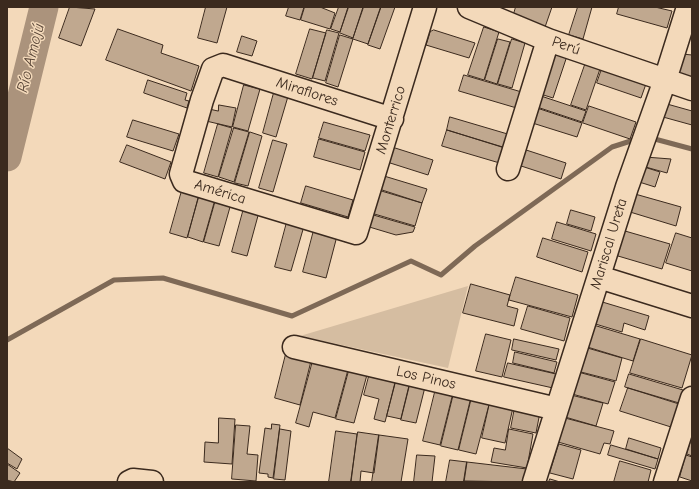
<!DOCTYPE html>
<html>
<head>
<meta charset="utf-8">
<style>
  body { margin:0 }
  #map { position:relative; width:699px; height:489px; overflow:hidden; background:#f3d9ba; font-family:"Comic Neue",sans-serif }
  canvas { display:block }
  .frame { position:absolute; inset:0; border:8px solid #3b2a1e; pointer-events:none }
</style>
</head>
<body>
<div id="map">
<canvas width="699" height="489"></canvas>
<div class="frame"></div>
</div>
<script>
const context = document.querySelector('canvas').getContext('2d');
context.lineJoin = 'round';
function fillPath(path, color) {
  context.fillStyle = color;
  context.fill(path, 'evenodd');
}
function stroke(path, color, width, dash) {
  context.strokeStyle = color;
  context.lineWidth = width;
  context.lineCap = dash ? 'butt' : 'round';
  context.setLineDash(dash || []);
  context.stroke(path);
}
function drawText(font, color, halo, rows, align = 'center') {
  context.font = font + ' "Comic Neue",sans-serif';
  context.lineWidth = 3;
  context.setLineDash([]);
  context.textBaseline = 'middle';
  context.strokeStyle = halo;
  context.fillStyle = color;
  for (const [text, x, y, turn = 0] of rows) {
    context.save();
    context.translate(x, y);
    context.rotate((+turn || 0) * Math.PI / 180);
    context.textAlign = isNaN(turn) ? turn : align;
    if (halo) context.strokeText(text, 0, 0);
    context.fillText(text, 0, 0);
    context.restore();
  }
}
fillPath(new Path2D(`
  M468,286L448,368L300,336Z`), '#d5bda1');
stroke(new Path2D(`
  M651,138L692,149
  M7,340L114,280L163,278L292,316L411,261L441,275L475,246L612,147L637,139`), '#7e6956', 5);
stroke(new Path2D(`
  M7,157L44,7`), '#ab937c', 29);
const building = new Path2D(`
  M70,7L95,9L81,46L59,38Z
  M206,7H227L217,43L198,38Z
  M289,7H304L300,20L286,16Z
  M305,7H320L335,13L330,29L301,20Z
  M339,7H348L340,32L331,29Z
  M349,7H363L353,38L340,33Z
  M364,7H381L368,44L353,39Z
  M381,7H395L380,49L368,45Z
  M516,7H552L544,30L512,20Z
  M578,7H592L583,39L569,35Z
  M619,7H655L672,11L667,28L617,14Z
  M484,27L499,32L484,80L468,75Z
  M118,29L163,45L161,53L199,66L191,91L106,60Z
  M310,29L326,33L312,79L296,74Z
  M327,30L339,33L325,81L313,78Z
  M434,30L475,43L469,58L426,45L430,32Z
  M340,35L353,39L338,87L326,83Z
  M242,36L257,41L252,56L237,52Z
  M498,39L510,42L497,84L485,80Z
  M512,39L525,43L512,88L498,84Z
  M548,50L567,56L553,98L534,92Z
  M682,54L692,55V81L678,78Z
  M586,62L601,66L586,110L571,105Z
  M603,66L647,81L641,98L597,83Z
  M464,75L525,93L520,109L459,91Z
  M148,80L187,93L185,100L189,101L187,108L144,93Z
  M244,85L260,89L248,131L233,127Z
  M275,89L289,93L276,137L263,133Z
  M535,94L586,111L582,122L531,105Z
  M667,104L692,111V125L663,117Z
  M219,105L236,108L232,127L206,121L209,109L218,111Z
  M531,106L582,123L577,137L526,121Z
  M589,106L636,122L630,139L583,123Z
  M450,117L511,135L506,148L447,130Z
  M133,120L179,134L173,151L127,137Z
  M324,122L370,135L365,151L319,138Z
  M218,124L232,128L218,177L204,173Z
  M234,128L249,132L234,182L219,177Z
  M447,130L508,149L503,164L442,146Z
  M250,132L262,136L248,186L235,183Z
  M319,139L365,152L360,170L314,157Z
  M273,140L287,144L273,192L259,188Z
  M127,145L171,162L165,179L120,162Z
  M392,147L433,160L428,175L387,162Z
  M517,147L566,163L561,179L512,163Z
  M645,157L671,159L667,173L642,166Z
  M641,166L660,172L655,187L636,181Z
  M384,176L427,189L422,203L379,189Z
  M306,186L353,200L348,217L301,203Z
  M183,187L200,192L187,238L170,233Z
  M378,190L422,203L415,226L371,213Z
  M200,192L216,196L203,242L188,237Z
  M635,194L681,207L676,226L630,212Z
  M217,196L232,200L219,246L204,242Z
  M244,208L259,212L247,256L232,252Z
  M571,210L595,217L591,231L567,224Z
  M370,214L415,227L413,232L396,235L366,226Z
  M287,222L304,226L291,271L275,267Z
  M557,222L596,234L591,251L552,239Z
  M314,230L337,236L326,278L303,272Z
  M625,231L670,244L662,269L618,256Z
  M676,233L692,238V271L666,263Z
  M543,238L588,252L582,272L537,257Z
  M516,277L578,295L572,317L509,300Z
  M471,284L510,295L507,306L518,309L514,326L463,313Z
  M599,301L649,316L645,330L624,323L622,332L592,323Z
  M528,306L570,318L564,341L521,329Z
  M590,324L640,339L633,361L584,346Z
  M486,334L511,340L502,377L476,371Z
  M514,339L559,349L556,360L512,350Z
  M641,339L692,355L682,388L630,373Z
  M584,347L622,358L616,381L577,371Z
  M287,350L312,357L300,405L275,398Z
  M515,352L557,362L554,373L513,363Z
  M314,357L349,366L335,418L313,412L309,427L296,423Z
  M508,363L556,374L553,388L504,377Z
  M350,367L368,371L354,423L336,419Z
  M371,369L397,376L385,422L374,419L379,399L364,395Z
  M578,372L615,382L608,404L572,394Z
  M629,374L683,390L679,403L625,387Z
  M397,376L411,379L401,419L387,416Z
  M411,379L426,383L416,423L401,420Z
  M437,384L454,389L440,445L423,441Z
  M628,388L679,404L671,427L620,411Z
  M455,389L472,393L458,450L441,446Z
  M473,393L491,397L476,454L459,450Z
  M571,395L603,403L596,426L565,417Z
  M491,398L514,403L505,443L482,438Z
  M516,402L541,407L536,433L511,428Z
  M219,418L235,419L232,464L204,462L205,442L218,443Z
  M565,418L614,431L610,444L604,443L600,454L558,442Z
  M272,424L280,425L273,478L268,477V474L259,473L265,428L271,429Z
  M236,425L250,426L247,454L258,455L256,481L232,479Z
  M280,429L291,431L285,480L274,479Z
  M509,429L533,434L527,468L491,462L494,448L505,450Z
  M336,431L357,434L351,482H329Z
  M358,432L379,435L374,473L361,471L360,482H351Z
  M379,435L408,439L401,482H372Z
  M692,437V456L687,454Z
  M629,438L661,448L658,459L626,449Z
  M559,444L581,450L573,479L550,473Z
  M611,445L658,459L655,469L608,455Z
  M7,448L22,459L17,469L7,463Z
  M417,455L435,456L432,482H414Z
  M686,455L692,457V481L680,477Z
  M450,460L467,462L464,482H446Z
  M620,461L651,470L648,482H614Z
  M467,462L527,469L523,482L464,481Z
  M7,464L20,473L14,482L7,480Z
  M550,479L560,482H549Z`);
fillPath(building, '#c0a88f');
stroke(building, '#3b2a1e', 1);
const minor = new Path2D(`
  M469,7L548,40L692,89
  M392,119L223,65L213,69L202,100L181,174L184,181L356,233L425,7
  M508,169L548,40
  M599,277L692,306
  M294,347L557,409
  M129,482L133,480L152,482
  M534,482L627,187L665,80L688,7
  M665,482L692,398`);
stroke(minor, '#3b2a1e', 25);
stroke(minor, '#f3d9ba', 22);
drawText('15px', '#3b2a1e', '#f3d9ba', [
  ["Perú",566,46,19],
  ["Miraflores",307,92,18],
  ["Monterrico",391,120,-73],
  ["América",220,192,17],
  ["Mariscal Ureta",609,244,-73],
  ["Los Pinos",426,378,13]
]);
drawText('italic 16px', '#574436', '#f3d9ba', [
  ["Río Amojú",31,58,-76]
]);
</script>
</body>
</html>
